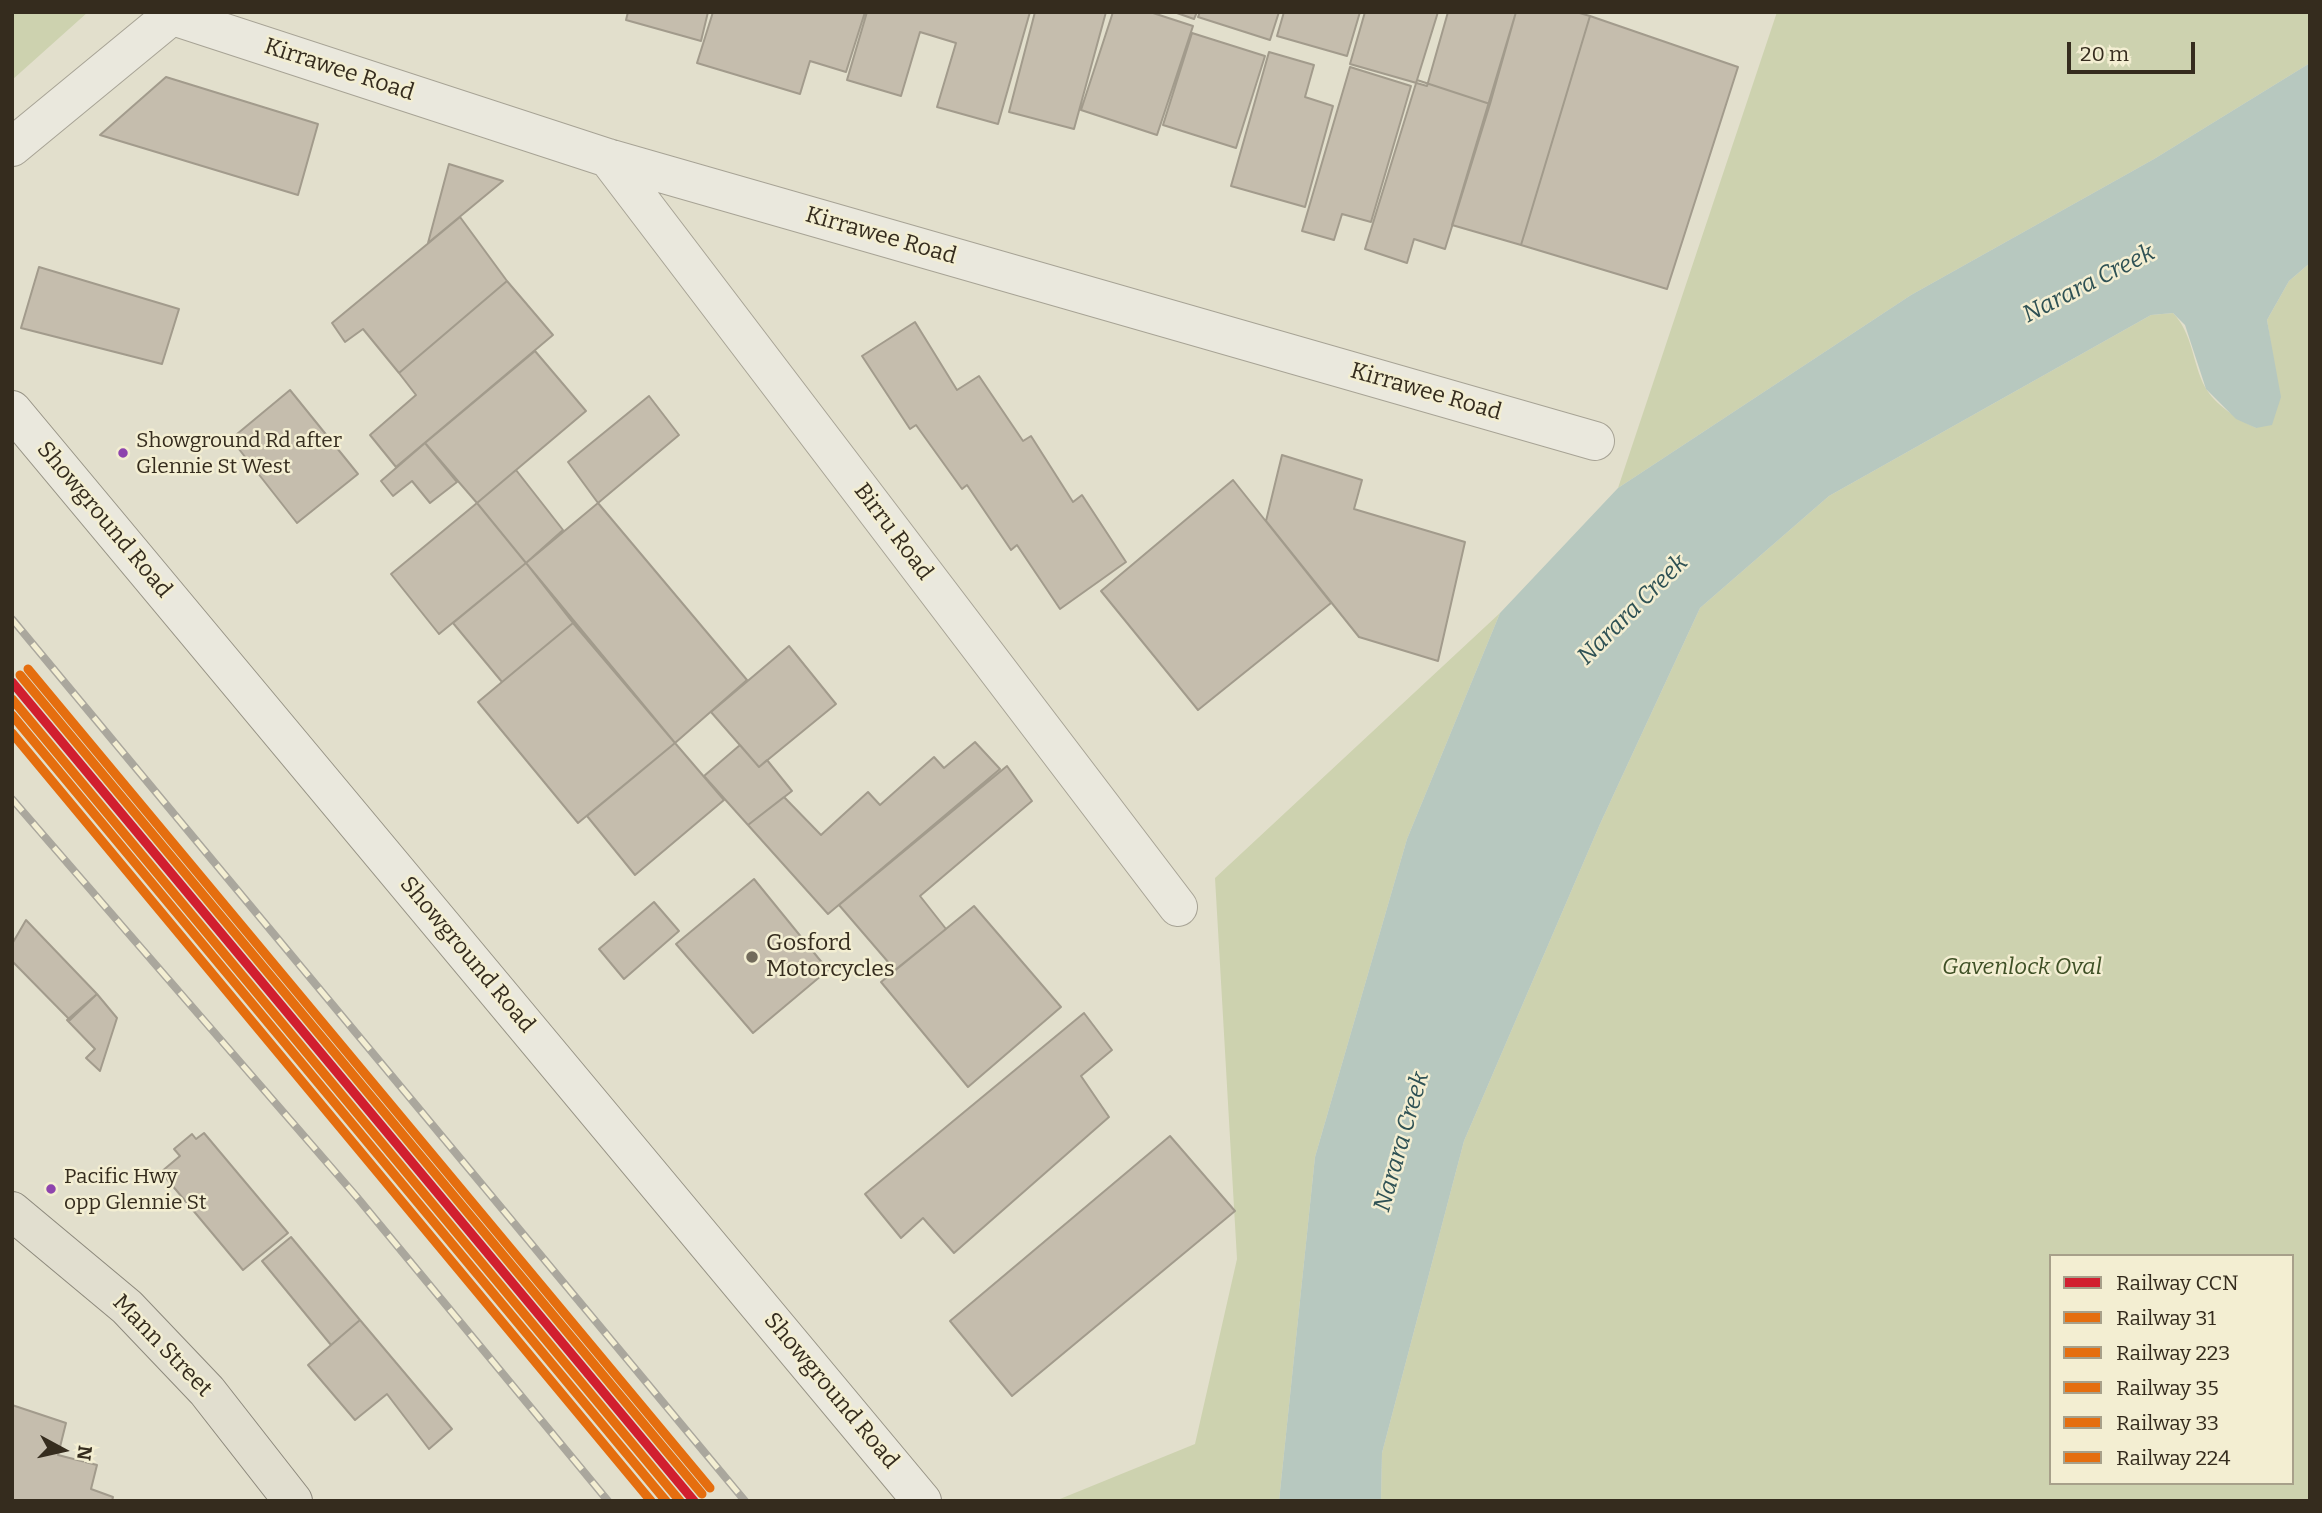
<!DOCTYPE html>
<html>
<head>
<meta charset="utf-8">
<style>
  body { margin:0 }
  #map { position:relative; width:2322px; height:1513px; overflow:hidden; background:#e2dfcc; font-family:Bitter,serif }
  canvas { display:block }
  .frame { position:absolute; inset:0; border:14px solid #352c1e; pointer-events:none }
  .legend { position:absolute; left:2049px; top:1254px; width:245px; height:231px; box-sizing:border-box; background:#f3eed2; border:2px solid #a7a08a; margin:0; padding:9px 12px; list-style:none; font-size:21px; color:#352c1e }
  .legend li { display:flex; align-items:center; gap:14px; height:35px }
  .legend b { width:35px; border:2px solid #a7a08a }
  .north { position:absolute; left:28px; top:1415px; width:70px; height:70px; -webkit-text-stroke:5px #f3eed2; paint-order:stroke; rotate:98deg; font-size:19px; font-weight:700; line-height:28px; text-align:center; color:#352c1e }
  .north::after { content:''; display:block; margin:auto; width:24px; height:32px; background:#352c1e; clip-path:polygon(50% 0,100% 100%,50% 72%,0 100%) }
  .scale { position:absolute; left:2067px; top:42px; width:128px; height:32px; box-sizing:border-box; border:4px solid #352c1e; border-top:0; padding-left:9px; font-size:21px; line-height:24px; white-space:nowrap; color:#352c1e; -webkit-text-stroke:5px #f3eed2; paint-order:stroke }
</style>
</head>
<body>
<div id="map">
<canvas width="2322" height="1513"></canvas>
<div class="frame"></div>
<ul class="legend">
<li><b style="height:9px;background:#d11f2f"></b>Railway CCN</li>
<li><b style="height:9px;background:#e56e0f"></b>Railway 31</li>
<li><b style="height:9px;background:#e56e0f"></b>Railway 223</li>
<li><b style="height:9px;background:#e56e0f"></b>Railway 35</li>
<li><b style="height:9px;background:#e56e0f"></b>Railway 33</li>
<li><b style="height:9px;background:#e56e0f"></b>Railway 224</li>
</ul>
<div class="north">N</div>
<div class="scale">20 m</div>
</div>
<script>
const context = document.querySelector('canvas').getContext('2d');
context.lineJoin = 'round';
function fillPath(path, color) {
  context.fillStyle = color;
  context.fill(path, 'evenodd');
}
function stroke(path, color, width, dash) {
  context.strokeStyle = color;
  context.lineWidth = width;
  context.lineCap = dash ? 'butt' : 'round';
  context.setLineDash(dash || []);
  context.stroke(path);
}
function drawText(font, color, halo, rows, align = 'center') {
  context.font = font + ' Bitter,serif';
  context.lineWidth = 5;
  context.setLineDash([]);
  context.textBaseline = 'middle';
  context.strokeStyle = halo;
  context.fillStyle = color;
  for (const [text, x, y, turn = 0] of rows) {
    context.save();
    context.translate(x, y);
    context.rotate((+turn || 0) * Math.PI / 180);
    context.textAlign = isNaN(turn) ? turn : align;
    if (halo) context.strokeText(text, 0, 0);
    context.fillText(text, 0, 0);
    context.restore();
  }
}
fillPath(new Path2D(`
  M12,12H88L12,80Z
  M1777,12H2310V63L2154,159L1911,295L1618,488Z
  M2310,263V1501H1381L1382,1453L1464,1141L1600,824L1700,608L1829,496L2151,315L2173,313C2193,334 2192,362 2205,387C2215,405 2238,419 2256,428L2273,358L2267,320L2289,281ZM2051,1256H2292V1483H2051Z
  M1500,613L1407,839L1315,1157L1279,1501H1055L1195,1444L1237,1259L1215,878Z`), '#cdd2af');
fillPath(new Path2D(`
  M2310,63V263L2289,281L2267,320L2281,397L2272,425L2256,428L2236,419L2206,389L2185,325L2173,313L2151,315L1829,496L1700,608L1600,824L1464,1141L1382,1453L1381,1501H1279L1315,1157L1407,839L1500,613L1618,488L1911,295L2154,159Z`), '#b7c8bf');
const building = new Path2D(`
  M628,12H708L701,41L626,20Z
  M713,12H865L846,72L810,61L800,94L697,63Z
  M867,12H1030L998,124L937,107L956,43L920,32L901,96L847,80Z
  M1035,12H1106L1074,129L1009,112Z
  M1113,12H1150L1193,26L1157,135L1081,110Z
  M1174,12H1197L1194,19Z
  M1200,12H1279L1270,40L1198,17Z
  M1284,12H1360L1347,56L1277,36Z
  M1365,12H1448L1427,86L1350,64Z
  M1438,12H1516L1490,104L1417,80Z
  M1516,12H1576L1590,16L1521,245L1452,225Z
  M1590,16L1738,67L1667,289L1521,245Z
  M1192,33L1265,56L1236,148L1163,125Z
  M1269,52L1314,65L1305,97L1333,106L1305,207L1231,186Z
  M1350,67L1411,86L1371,222L1342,214L1334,240L1302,231Z
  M166,77L318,124L298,195L100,135Z
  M1417,80L1490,104L1445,249L1414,239L1407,263L1365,249Z
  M449,164L503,181L428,243Z
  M460,217L507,281L399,373L363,329L345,342L332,323Z
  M39,267L179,309L162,364L21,328Z
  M507,281L553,335L396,467L370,435L416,395L399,373Z
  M915,322L957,390L979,376L1023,441L1031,436L1073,502L1082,495L1126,562L1060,609L1017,545L1011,550L967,485L962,489L916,425L910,429L862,356Z
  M535,351L586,411L477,503L425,443Z
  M290,390L358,474L297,523L231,439Z
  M649,396L679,435L598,503L568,462Z
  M425,443L457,482L430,503L412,481L393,496L381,481Z
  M1282,455L1362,480L1354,509L1465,542L1438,661L1359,637L1266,521Z
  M516,470L563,530L526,563L477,503Z
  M1233,480L1331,603L1198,710L1101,591Z
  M477,503L526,563L439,634L391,574Z
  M598,503L747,680L675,743L526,563Z
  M526,563L573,623L502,682L453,623Z
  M573,623L675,743L578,823L478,702Z
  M789,646L836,704L759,767L711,712Z
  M975,742L1000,769L828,914L748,825L784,797L821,835L868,792L880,805L934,757L944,768Z
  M675,743L724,800L635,875L587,816Z
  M740,745L759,767L767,760L792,791L748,825L704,776Z
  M1007,766L1032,801L920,896L946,929L895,970L839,905Z
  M754,879L828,970L753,1033L676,944Z
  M654,902L679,931L624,979L599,949Z
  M974,906L1061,1007L968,1087L881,982Z
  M26,920L97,994L70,1020L12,961V944Z
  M97,994L117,1018L100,1071L86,1058L95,1049L67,1020Z
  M1084,1013L1112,1050L1081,1076L1109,1117L954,1253L923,1218L901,1238L865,1194Z
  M204,1133L288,1233L243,1270L161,1172L180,1156L174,1149L192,1134L196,1139Z
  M1170,1136L1235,1211L1012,1396L950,1321Z
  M291,1237L360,1320L331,1345L262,1261Z
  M360,1320L452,1429L429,1449L387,1394L355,1420L308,1365Z
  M12,1405L66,1423L58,1455L97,1465L91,1489L113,1497L112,1501H12Z`);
fillPath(building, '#c5bdad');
stroke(building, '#a29b8c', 2);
const street = new Path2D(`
  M173,16L608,158L1595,441
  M12,147L176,12
  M608,158L1178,907`);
const secondary = new Path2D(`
  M12,410L922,1501`);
const primary = new Path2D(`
  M12,1211L127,1307L207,1391L293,1501`);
stroke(street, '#a7a395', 40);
stroke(secondary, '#979385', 40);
stroke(primary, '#8d897c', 40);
stroke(street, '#eae8dd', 38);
stroke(secondary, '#eae8dd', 38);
stroke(primary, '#e1decf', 38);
const rail = new Path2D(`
  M12,619L745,1501
  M12,799L356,1196L608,1501`);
stroke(rail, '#aaa79d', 8);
stroke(rail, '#f3eed2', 5, [16]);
stroke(new Path2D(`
  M12,682L694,1501`), '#d11f2f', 9);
stroke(new Path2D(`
  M12,699L680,1501`), '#e56e0f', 9);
stroke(new Path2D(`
  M20,675L702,1494`), '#e56e0f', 9);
stroke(new Path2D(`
  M12,715L666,1501`), '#e56e0f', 9);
stroke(new Path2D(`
  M28,669L710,1488`), '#e56e0f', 9);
stroke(new Path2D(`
  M12,733L651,1501`), '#e56e0f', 9);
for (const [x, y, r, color] of [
  [123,453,6,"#8e44ad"],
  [752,957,7,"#726b5b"],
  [51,1189,6,"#8e44ad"]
]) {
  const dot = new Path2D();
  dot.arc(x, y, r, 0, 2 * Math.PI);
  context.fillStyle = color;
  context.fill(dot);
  stroke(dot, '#f3eed2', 2.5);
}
drawText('21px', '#352c1e', '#f3eed2', [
  ["Showground Rd after",136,441],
  ["Glennie St West",136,467],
  ["Pacific Hwy",64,1177],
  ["opp Glennie St",64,1203]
], 'left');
drawText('23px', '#352c1e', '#f3eed2', [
  ["Kirrawee Road",339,70,18],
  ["Kirrawee Road",881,236,16],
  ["Kirrawee Road",1426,392,16],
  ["Showground Road",104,520,50],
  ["Birru Road",893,532,53],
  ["Showground Road",467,955,50],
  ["Mann Street",162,1346,46],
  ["Showground Road",831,1391,50]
]);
drawText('23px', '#352c1e', '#f3eed2', [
  ["Gosford",766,944],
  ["Motorcycles",766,970]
], 'left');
drawText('italic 23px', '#3f5026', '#f3eed2', [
  ["Gavenlock Oval",2022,968]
]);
drawText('italic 24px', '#2e5154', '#f3eed2', [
  ["Narara Creek",2089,284,-27],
  ["Narara Creek",1633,610,-45],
  ["Narara Creek",1402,1142,-74]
]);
</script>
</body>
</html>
